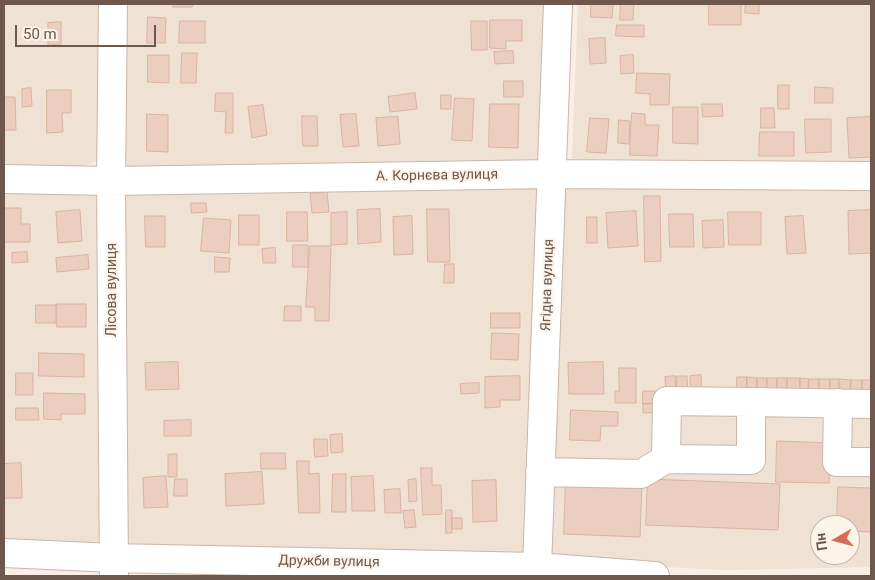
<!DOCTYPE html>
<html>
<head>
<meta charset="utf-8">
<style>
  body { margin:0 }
  #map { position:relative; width:875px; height:580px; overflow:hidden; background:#f9efe4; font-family:Roboto,sans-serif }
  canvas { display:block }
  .frame { position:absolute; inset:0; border:5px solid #6e574d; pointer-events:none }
  .north { position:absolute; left:810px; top:515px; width:50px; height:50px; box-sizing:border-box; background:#fcf4e9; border:1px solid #c3b5ab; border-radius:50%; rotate:262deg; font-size:14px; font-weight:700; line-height:20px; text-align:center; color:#6e574d }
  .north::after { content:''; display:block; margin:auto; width:18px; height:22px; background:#d46c57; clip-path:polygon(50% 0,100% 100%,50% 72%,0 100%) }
  .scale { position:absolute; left:15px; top:25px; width:141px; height:22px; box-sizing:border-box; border:2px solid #6e574d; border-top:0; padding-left:6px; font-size:15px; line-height:18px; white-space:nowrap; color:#6e574d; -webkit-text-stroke:4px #fcf4e9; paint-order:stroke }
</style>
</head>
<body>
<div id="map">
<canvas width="875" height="580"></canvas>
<div class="frame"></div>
<div class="north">Пн</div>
<div class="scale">50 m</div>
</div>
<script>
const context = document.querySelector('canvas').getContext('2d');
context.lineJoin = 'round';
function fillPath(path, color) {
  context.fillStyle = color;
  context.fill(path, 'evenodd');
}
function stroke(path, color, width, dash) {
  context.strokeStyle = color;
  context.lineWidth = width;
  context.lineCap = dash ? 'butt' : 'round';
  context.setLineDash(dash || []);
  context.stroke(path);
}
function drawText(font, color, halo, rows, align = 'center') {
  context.font = font + ' Roboto,sans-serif';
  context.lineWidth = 4;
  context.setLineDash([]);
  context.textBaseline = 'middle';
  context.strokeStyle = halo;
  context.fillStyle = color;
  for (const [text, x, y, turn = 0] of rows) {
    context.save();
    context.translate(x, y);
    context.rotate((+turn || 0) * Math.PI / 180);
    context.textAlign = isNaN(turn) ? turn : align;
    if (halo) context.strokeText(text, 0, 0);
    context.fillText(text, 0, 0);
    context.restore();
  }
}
fillPath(new Path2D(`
  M4,4H103L102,139L96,161L72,171L4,169Z
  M117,4H544L538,166H115Z
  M578,4H871V161L572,159Z
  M540,181L525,556L113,544V185Z
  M4,184L102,186L99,543L4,539Z
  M560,185L871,189V567L726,570L542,561ZM820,525H850V555H820Z`), '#efe1d3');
const building = new Path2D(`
  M173,4H193L192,7H173Z
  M591,4H613L612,18L591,17Z
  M621,4H634L633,20H620Z
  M709,4H741V25H709Z
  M746,4H759V14L745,13Z
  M148,17L166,18L165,43H147Z
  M490,20H522V41H506V49L490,48Z
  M180,21H205V43H179Z
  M471,21H487V50H472Z
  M61,22V44L48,45V23Z
  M617,25H644V37L616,36Z
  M605,38L606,63L590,64L589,39Z
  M513,51L514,63L495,64L494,52Z
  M182,53H197L196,83H181Z
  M148,55H169V83L148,82Z
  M633,55L634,73L621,74L620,56Z
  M637,73L670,74L669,105H650V94L636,93Z
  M504,81H523V97H504Z
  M778,85H789V109H778Z
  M815,87L833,88V103H815Z
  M31,88L32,106L22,107V89Z
  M47,90H71V113H62L63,132L47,133Z
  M216,93H233V133H225L226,112L215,111Z
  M415,93L417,109L390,112L388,97Z
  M441,95H451V109H441Z
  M4,97H15L16,130H4Z
  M455,98L474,99L472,141L452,140Z
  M490,104H519L518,148L489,147Z
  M702,104H722L723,116L703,117Z
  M263,105L267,135L252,138L248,107Z
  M673,107H698V144L673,143Z
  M761,108H774L775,128H761Z
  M632,113L645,114V125H659L657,156L630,155Z
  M147,114L168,115V152L147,151Z
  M356,114L359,146L343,147L340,115Z
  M302,116H317L318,146H303Z
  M398,117L400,144L378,146L376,118Z
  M871,117V157L849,158L847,118Z
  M590,118L609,119L606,153L587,152Z
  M805,119H831V152L806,153Z
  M619,120L630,121L629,144L618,143Z
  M760,132H794V156H759Z
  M327,192L329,212L312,213L310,194Z
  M644,196H660L661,261L645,262Z
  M191,203H206L207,212L192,213Z
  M4,208H21V224H30V242H4Z
  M380,209L381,242L358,244L357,210Z
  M427,209H449L450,262H428Z
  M80,210L82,241L58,243L56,212Z
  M871,210V253L849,254L848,211Z
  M636,211L638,246L608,248L606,213Z
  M287,212H307L308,241H287Z
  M347,212V244L331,245V213Z
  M728,212H761V245H729Z
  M669,214H693L694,247H670Z
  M239,215H259V245H239Z
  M145,216H165V247H146Z
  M412,216L413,254L394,255L393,217Z
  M803,216L806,253L787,254L785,217Z
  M587,217H597V243H587Z
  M204,218L231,220L229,253L201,251Z
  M723,220L724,247L703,248L702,221Z
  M293,245H308V267H293Z
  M310,246H331L329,321H315V307H306Z
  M275,248L276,263H263L262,249Z
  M27,252L28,262L12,263V253Z
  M88,255L89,269L57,272L56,258Z
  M215,257L230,258L229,272H215Z
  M445,264H454V283H444Z
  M57,304H86V327H57Z
  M36,305H56V323H36Z
  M285,306H301V321H284Z
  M491,313H520V328H491Z
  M492,333L519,334L518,360L491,359Z
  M39,353L84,354V377L39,376Z
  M178,362L179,389L146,390L145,363Z
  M603,362L604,394H569L568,363Z
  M619,368H636V403H615V391H619Z
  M16,373H33V395H16Z
  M701,375L702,393L691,394L690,376Z
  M520,376V400H500V407L485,408V377Z
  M675,376L676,394L666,395L665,377Z
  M677,376H687L688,394H677Z
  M737,377H747V397H737Z
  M747,377L757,378V397H747Z
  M757,378H767V397H757Z
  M767,378H777V397H767Z
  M777,378H787V398L777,397Z
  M787,378H800V398H787Z
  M800,378L809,379L808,398H800Z
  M809,379H819V398H808Z
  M819,379H830V398H819Z
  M830,379H839V398H830Z
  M839,379L851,380L850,399L839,398Z
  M851,380H862V399H850Z
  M862,380H871V399H862Z
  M479,383V393L461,394L460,384Z
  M643,391H662V403L643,404Z
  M44,393L85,394V414H61V420L44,419Z
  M662,403V412L643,413V404Z
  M16,408H38L39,420H16Z
  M571,410L618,412V426H601L600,441L570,440Z
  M191,420V436H164V421Z
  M342,434L343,452L331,453L330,435Z
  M314,439H327L328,456L315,457Z
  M777,441L831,443L829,483L776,482Z
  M261,453H285L286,469H261Z
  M177,454V477H168V455Z
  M297,461H309V474L319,473L320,513H299Z
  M21,463L22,498H4V464Z
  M421,468H432V485H441L442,514L423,515Z
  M262,472L264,504L226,506L225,474Z
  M333,474H346V512H332Z
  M166,476L168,507L144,508L143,478Z
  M373,476L375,511H352L351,477Z
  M566,478L642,481L640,537L564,534Z
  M175,479H187V496H174Z
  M416,479L417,501L409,502L408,480Z
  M648,479L780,484L778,530L646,525Z
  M496,480L497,521L473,522L472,481Z
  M838,487L871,488V532L850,531V525H837Z
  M400,489L401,513H385L384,490Z
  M414,510L416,527L405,528L403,511Z
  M446,510H452V533H446Z
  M452,518H462V529H452Z`);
fillPath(building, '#ebcebf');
stroke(building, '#dbb4a1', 1);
const minor = new Path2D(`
  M113,4L111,181L114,575
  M4,179L111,181L552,174L871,176
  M751,402L871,404
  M838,403L837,462H871
  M540,472L641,474L666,459L751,460V402L667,401L666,459
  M4,553L114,558L537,567L655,576
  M537,567L558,4`);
stroke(minor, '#c8b7ac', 30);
stroke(minor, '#fff', 28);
drawText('14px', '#6e574d', '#fcf4e9', [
  ["А. Корнєва вулиця",437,176,-1],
  ["Ягідна вулиця",548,285,-88],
  ["Лісова вулиця",112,290,-90],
  ["Дружби вулиця",329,562,1]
]);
</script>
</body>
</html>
